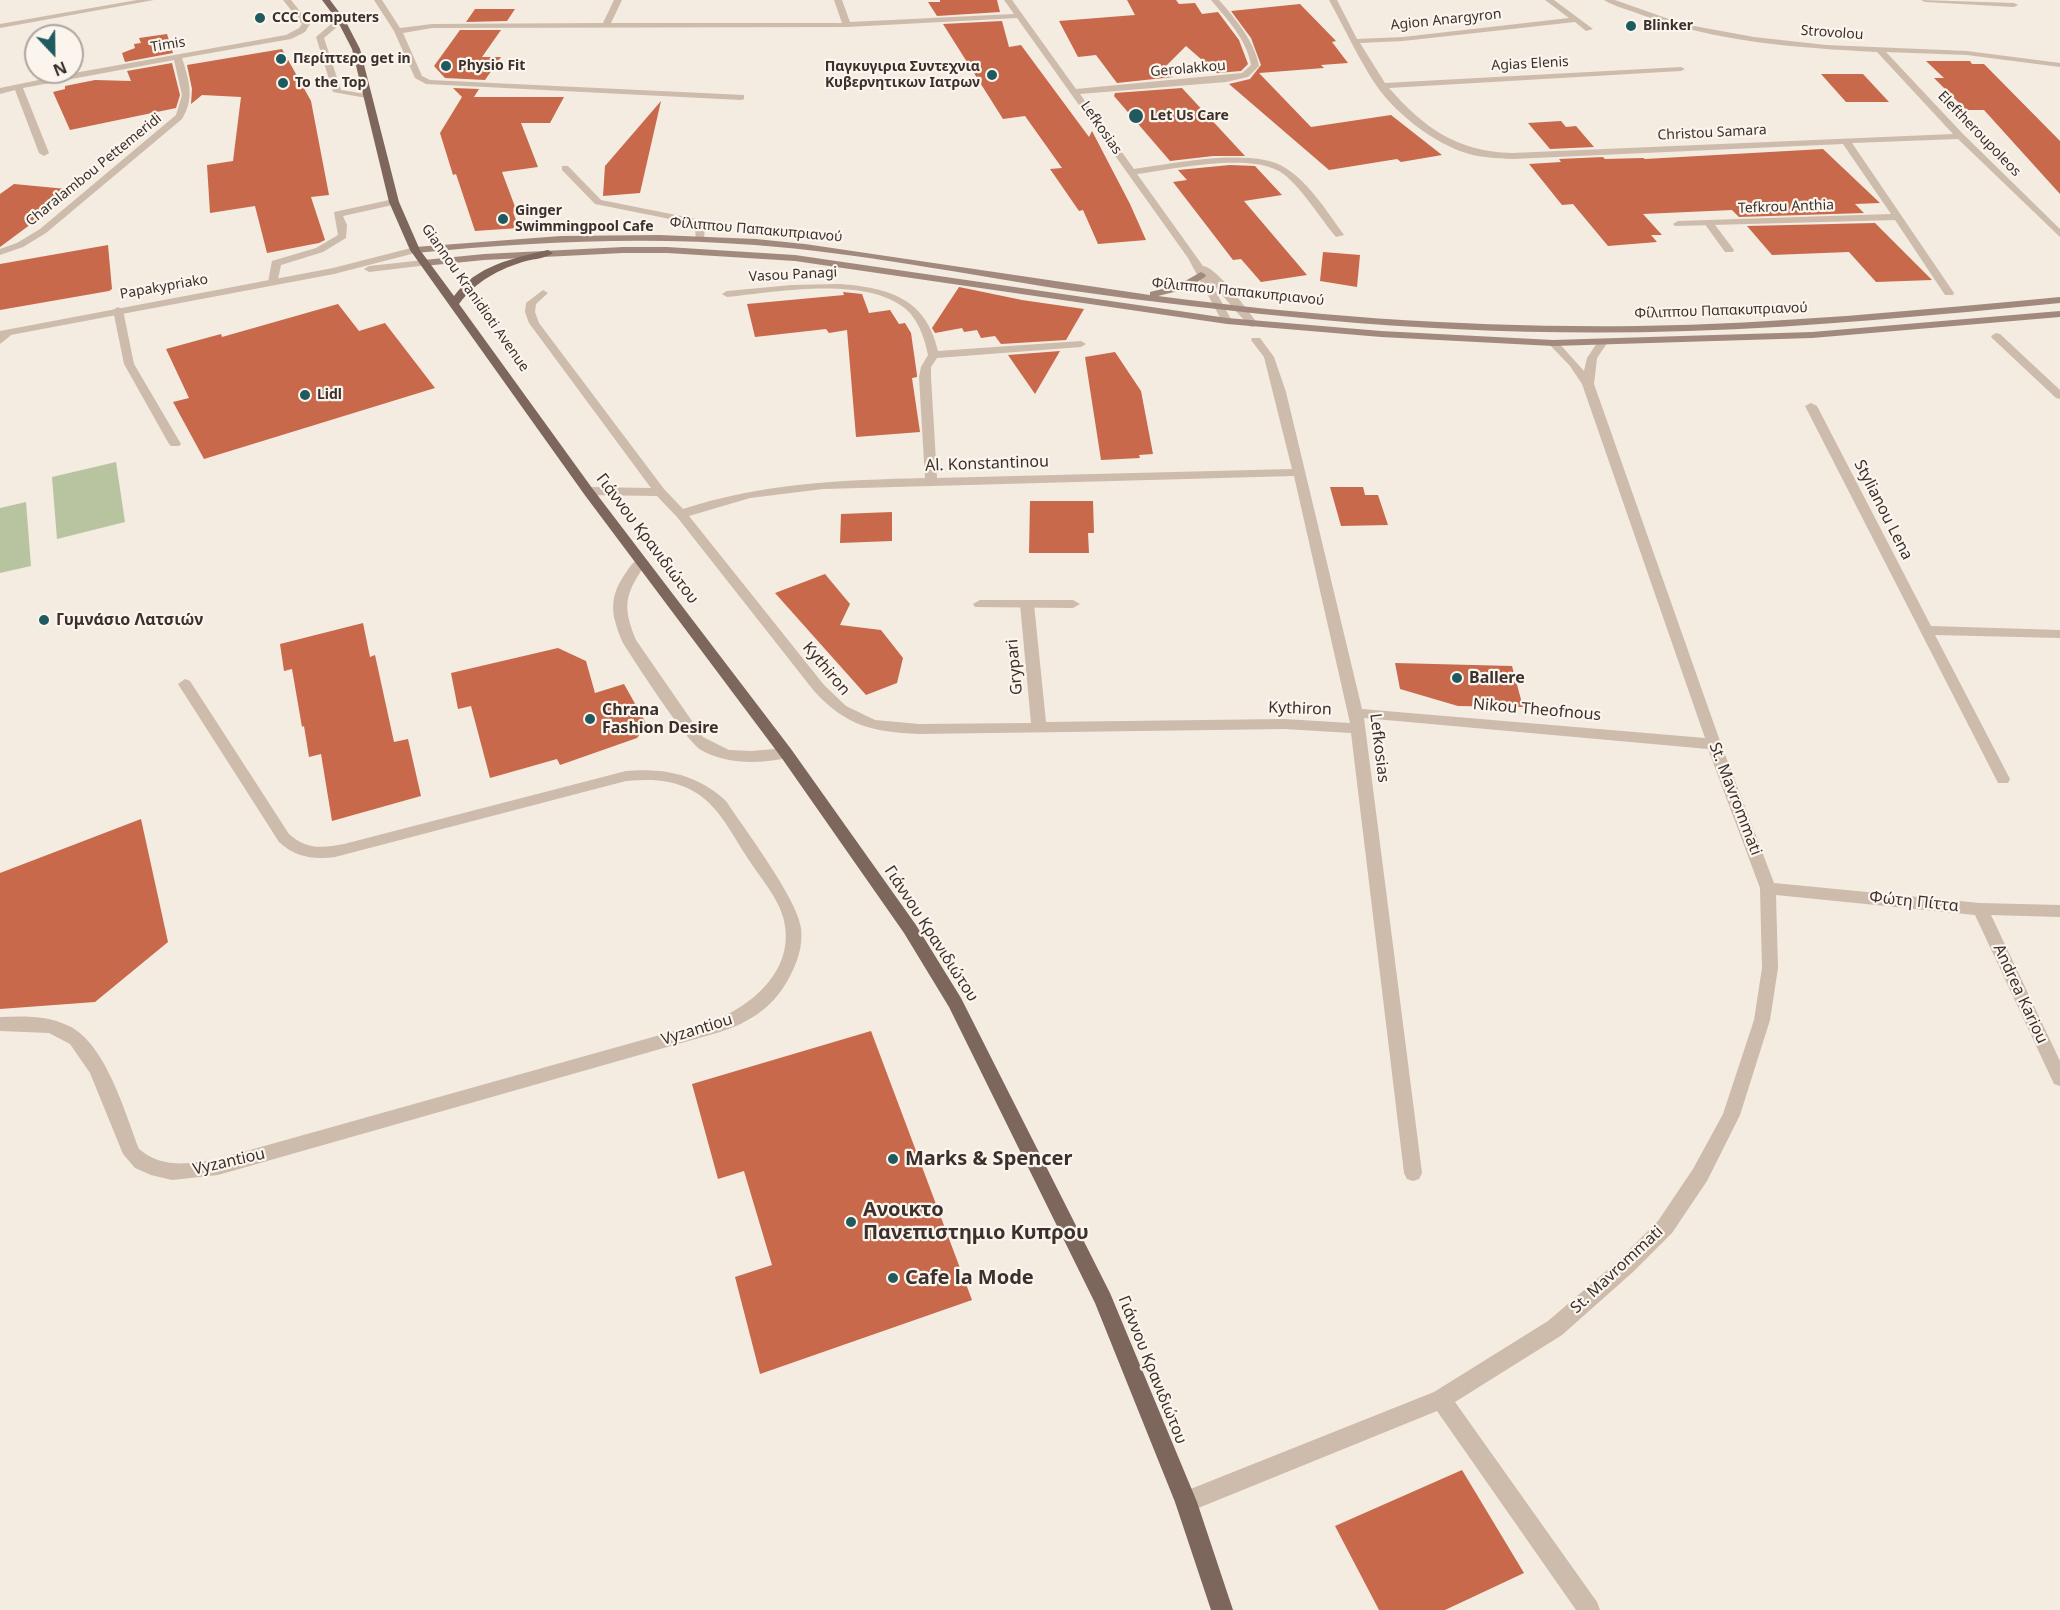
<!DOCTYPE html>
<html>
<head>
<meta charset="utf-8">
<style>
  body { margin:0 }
  #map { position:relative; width:2060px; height:1610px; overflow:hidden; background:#f4ebe1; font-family:"Noto Sans",sans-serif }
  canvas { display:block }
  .north { position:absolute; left:24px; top:24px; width:60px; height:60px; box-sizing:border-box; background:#fbf5ee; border:2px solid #aea6a0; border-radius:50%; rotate:158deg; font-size:16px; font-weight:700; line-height:24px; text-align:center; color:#3b302b }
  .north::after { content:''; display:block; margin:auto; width:21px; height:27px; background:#1f5a5e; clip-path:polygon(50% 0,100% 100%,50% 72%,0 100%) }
</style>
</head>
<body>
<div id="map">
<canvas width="2060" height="1610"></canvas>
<div class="north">N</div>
</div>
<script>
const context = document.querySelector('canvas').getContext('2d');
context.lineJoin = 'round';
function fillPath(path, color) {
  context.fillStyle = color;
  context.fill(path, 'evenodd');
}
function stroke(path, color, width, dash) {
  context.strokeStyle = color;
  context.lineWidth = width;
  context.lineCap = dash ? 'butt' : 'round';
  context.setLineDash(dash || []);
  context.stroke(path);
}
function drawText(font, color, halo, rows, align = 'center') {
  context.font = font + ' "Noto Sans",sans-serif';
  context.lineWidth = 4.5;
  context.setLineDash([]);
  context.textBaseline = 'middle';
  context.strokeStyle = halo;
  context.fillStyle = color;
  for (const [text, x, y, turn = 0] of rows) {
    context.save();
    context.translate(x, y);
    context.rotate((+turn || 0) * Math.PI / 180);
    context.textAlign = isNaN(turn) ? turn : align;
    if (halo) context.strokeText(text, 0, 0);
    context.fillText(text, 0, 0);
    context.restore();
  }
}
fillPath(new Path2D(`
  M116,462L125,522L57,539L52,477Z
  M26,502L31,566L0,573V508Z`), '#b8c4a0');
fillPath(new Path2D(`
  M940,0H997L1000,12L937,16L928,2H940Z
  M1127,0H1176L1179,4L1195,3L1202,14L1218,12L1239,40L1248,64L1241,71L1217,73L1186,46L1164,68L1173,77L1117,83L1096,55L1078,57L1059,21L1135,15Z
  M1300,4L1336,41L1332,42L1348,63L1321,65L1324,68L1259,73L1311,127L1391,115L1442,155L1401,162L1397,159L1329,170L1229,84L1250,79L1261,65L1251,38L1231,11Z
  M475,9H515L507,21L466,22Z
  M1002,21L1009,47L1021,45L1089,137L1092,131L1130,204L1146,240L1098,244L1083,210L1079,211L1050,169L1062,168L1025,116L1003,119L943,24Z
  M460,30H501L482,57H501L485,80L445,78L434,66Z
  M167,34L173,53L125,62L122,53L135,48L134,44L141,43L139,38Z
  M282,49L311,101L329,195L311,197L325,240L319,243L267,253L255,206L210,213L207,165L233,161L241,97L202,95L191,104L192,89L187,65Z
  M1926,61H1970L1972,64H1984L2060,141V194L1984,110H1966L1934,78H1944Z
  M172,63L180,95L176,108L70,130L53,92L65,89V86L95,80L131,81L127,71Z
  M1821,74H1863L1889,102H1846Z
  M453,88L479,89L474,97H564L550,123H521L538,167L502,172L517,212H513L519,228L475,231L456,174L453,175L440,133L462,97Z
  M1182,88L1245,156H1213L1170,161L1114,96L1115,93Z
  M661,101L640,193L603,196L605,166Z
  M1561,121L1566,127L1576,126L1594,147L1550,149L1528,123Z
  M1823,149L1880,203L1855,204L1864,213L1739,217L1732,210L1643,214L1662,235H1651L1657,242L1608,246L1573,204L1562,205L1529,164L1561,162L1559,159L1603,157L1605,159L1643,158L1645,159Z
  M1230,165L1255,166L1282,195L1244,201L1307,275L1261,282L1241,259L1233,260L1173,182L1187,180L1178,170Z
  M14,184L77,190L0,247V194Z
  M1875,223L1932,280L1876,282L1849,252L1772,255L1747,226Z
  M108,245L112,289L109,291L0,310V264Z
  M1323,252L1360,255L1357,287L1320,281Z
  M959,287L1022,300L1084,309L1066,340L1001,344L995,336L981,338L977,330L964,332L962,328L935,333L932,328Z
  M843,292L862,294L869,313L890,310L899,324L905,323L911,333L917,375V377L912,378L920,432L856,437L847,330L829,333L826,329L755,337L747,304L844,295Z
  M338,304L359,331L385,323L435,388L204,459L173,402L189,398L166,349L221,334L222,337Z
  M1060,351L1035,394L1008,355Z
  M1115,352L1141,391L1153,454L1139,455L1140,458L1101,460L1085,357Z
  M1330,487H1363L1365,495H1378L1388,525L1341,526Z
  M1030,501H1093L1094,533H1088L1089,553H1029Z
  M892,512V541L840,543L841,514Z
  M825,574L850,604L840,625L881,630L903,658L897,683L866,695L775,593Z
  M363,623L370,657L375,655L394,742L408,739L421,796L332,821L321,754L309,757L304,726L302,727L292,669L284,671L280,644Z
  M558,648L586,661L595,693L624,684L647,725L637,738L560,765L557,759L490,778L471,706L458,709L451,673Z
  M1395,663L1512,666L1523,707L1458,706L1400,689Z
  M141,819L168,942L95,1002L0,1009V873Z
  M871,1031L972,1300L760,1374L735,1277L772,1265L744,1171L718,1179L692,1084Z
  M1462,1470L1524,1573L1445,1610H1379L1335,1526Z`), '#c8694b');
fillPath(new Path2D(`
  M562,166H568L601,200L696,219L705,228L704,238L696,240L695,229L690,223L595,204L562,170Z
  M394,199L399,202L397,204L343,216L347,225L346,238L323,252L281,265L277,284L268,282L272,261L316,248L338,235L334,212Z
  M1706,221H1712L1734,250L1733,252H1725L1704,223Z
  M118,307L123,310L134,364L181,444L179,446H171L169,444L124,364L113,310Z
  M10,329L15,332L0,344V335Z
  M641,558L647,562C626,593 621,604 636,640L703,737L729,750L751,751L786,748L793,753L791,757C764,764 727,765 701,750C686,741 635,662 623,643C619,635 616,625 614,617C611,600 616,587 625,574C629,568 634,560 641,558Z
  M980,600H1073L1080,604L1073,608L975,607L973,604Z`), '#cdbbac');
fillPath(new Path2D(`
  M137,0H154L0,28V24Z
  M283,0H291L310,24L305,32L291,39L182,58C189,80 195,98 182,119L46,233L23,247L0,255V249L17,243L40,229L176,115L182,95L174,60L23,88L49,153L44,156L39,153L15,90L0,94V88L63,75L286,35L299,28L302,24Z
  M374,0H382L400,28L432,24L603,23L614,0H622L611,23H842L834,0H842L850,22L1014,14L1004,0H1012L1076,89L1242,73L1251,65C1247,40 1227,19 1211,0H1219C1235,18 1255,42 1259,66L1248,77L1226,82L1080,94L1134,169C1172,164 1255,146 1287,169C1310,184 1328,213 1344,235L1336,237C1320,218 1299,183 1279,171C1247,153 1173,169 1137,174L1203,266C1218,268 1248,311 1258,324L1253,327L1249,326L1210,281L1232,321L1231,323H1223L1188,258L1017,18L847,27L432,28L403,33L422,76L430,80L744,95V99L741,100L426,84L415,78L394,31Z
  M1329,0H1337L1357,39L1403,37L1569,18L1545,0H1554L1593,29L1586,31L1575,22L1403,41L1360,43L1385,83L1681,67L1685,69L1681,71L1389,88C1424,128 1458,152 1512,153L1953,134L1877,52C1798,48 1717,42 1642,15C1630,10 1615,7 1604,0H1615L1683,24L1754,37L1826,45L1967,51L2060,63V67L1967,55L1886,52L1963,134L2060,229V237L1958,139L1852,143L1954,293L1953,295H1945L1895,220L1675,226L1673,224L1678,221L1891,214L1843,144L1512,159C1497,158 1481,158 1466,153C1434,143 1398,115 1378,88C1360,62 1345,29 1329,0Z
  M1921,0L2014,3L2018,5L2014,7L1925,2Z
  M338,18L345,20L324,38L341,90L372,95V99L333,92L316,37Z
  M415,247L419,248V252L334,274L0,337V331L333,268Z
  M424,260L429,263L428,265L369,272L364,269L369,266Z
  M840,284C889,288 926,298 938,351L1081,341L1086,344L1081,347L937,358L931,367V377L937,478L1292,469L1264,357L1251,340L1252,338H1260L1274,357L1286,392L1362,709L1705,738L1582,384L1570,366L1548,343L1549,341H1557L1584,371L1587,358L1599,340H1607L1608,342L1597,358L1594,384L1721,744L1774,883L1980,903L2060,905V917L1991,915L2060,1061V1086L2054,1084L1975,915L1776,895L1778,968L1770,1020L1740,1115L1707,1181L1672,1233L1633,1272L1562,1335L1455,1402L1597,1602L1600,1610H1576L1437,1411L1186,1513L1178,1510L1175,1502L1178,1494L1434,1392L1548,1321L1619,1260L1658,1221L1693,1169L1723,1114L1754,1020L1762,968L1760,888L1708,749L1364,718L1422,1173L1419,1179L1413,1181L1407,1179L1404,1173L1351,733L1284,729L919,734C873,732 846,726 814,691L677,517L657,496L588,495L582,491L588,487L651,488L529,323L525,312L526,303L543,290L548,293L536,304L535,312L539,323L664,489L683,509C762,483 843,480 925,478L919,377L921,367L928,355C925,340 920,325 910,313C873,274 776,292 727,297L722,294L727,291L792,285ZM1294,476L1350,723L1284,719L1046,722L1034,604L1027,600L1020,604L1031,723L919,724L875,720L846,706L824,685L689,516L750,498L823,489Z
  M1996,333L2000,334L2060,390V399L2056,398L1992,338L1991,336Z
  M1811,403L1817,406L1931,626L2060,630V638L1935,635L2010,779L2008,783H1998L1996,779L1805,406Z
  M185,679L190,681L289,834C306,850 323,848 344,844L626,771C664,768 697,774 726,801C745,830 797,898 801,928C803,945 798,961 790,976C775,1006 751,1022 720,1032L218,1175L172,1180L151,1175L135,1168L123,1154L90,1073L70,1044L49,1033L0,1031V1017C23,1016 47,1015 69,1026C106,1044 125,1113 139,1149C163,1169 189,1164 218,1159L717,1019C757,1003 797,965 783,917C777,895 757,874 745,854C730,831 718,805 693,791C672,779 649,779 626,781L335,857C314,860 295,857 279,842L178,684Z`), '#cdbbac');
fillPath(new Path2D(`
  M659,235L756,239L805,244L1150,295V292L1178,285L1201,272L1206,275L1205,277L1186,289L1158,296C1316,317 1478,328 1638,326C1779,324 1920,310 2060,297V303C1936,315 1812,327 1688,331C1566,335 1444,331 1323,320C1237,312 1152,302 1067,290C963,274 860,253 755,245C641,236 528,242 415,253L410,250L415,247L561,236Z
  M623,247H667L795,255L1227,318L1381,331L1553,340L1812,332L2060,311V317L1812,338L1553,346L1381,337L1227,324L795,261L667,253H623L484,260L424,266L419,263L424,260L484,254Z`), '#a18a7d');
fillPath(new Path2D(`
  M322,0H330L345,20L360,49L399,202L420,250L454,296C476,266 513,258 548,250L553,253C546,258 535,259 526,261C499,269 476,281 459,304L592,488L791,749L916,925L961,998L1110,1293L1197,1502L1233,1610H1211L1175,1502L1095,1303L949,1007L904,933L781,757L584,494L410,250L389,202L352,49L337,20Z`), '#7d675c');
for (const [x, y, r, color] of [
  [260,18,6,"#1f5a5e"],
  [1631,26,6,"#1f5a5e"],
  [281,59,6,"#1f5a5e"],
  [446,66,6,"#1f5a5e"],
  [992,75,6,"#1f5a5e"],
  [283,83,6,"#1f5a5e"],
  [1136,116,8,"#1f5a5e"],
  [503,219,6,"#1f5a5e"],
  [305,395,6,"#1f5a5e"],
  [44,620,6,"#1f5a5e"],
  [1457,678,6,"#1f5a5e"],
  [590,719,6,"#1f5a5e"],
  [893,1159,6,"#1f5a5e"],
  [851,1222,6,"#1f5a5e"],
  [893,1278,6,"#1f5a5e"]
]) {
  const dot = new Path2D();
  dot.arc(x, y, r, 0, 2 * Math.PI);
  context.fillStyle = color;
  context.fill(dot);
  stroke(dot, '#fbf5ee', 2);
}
drawText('bold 14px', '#3b302b', '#fbf5ee', [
  ["CCC Computers",272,18],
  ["Blinker",1643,26],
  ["Περίπτερο get in",293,59],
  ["Physio Fit",458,66],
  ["Παγκυγιρια Συντεχνια",980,67,"right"],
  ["Κυβερνητικων Ιατρων",980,83,"right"],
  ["To the Top",295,83],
  ["Let Us Care",1150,116],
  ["Ginger",515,211],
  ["Swimmingpool Cafe",515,227],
  ["Lidl",317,395]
], 'left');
drawText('14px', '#3b302b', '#fbf5ee', [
  ["Agion Anargyron",1446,20,-6],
  ["Strovolou",1832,33,4],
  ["Timis",168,45,-9],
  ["Agias Elenis",1530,64,-3],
  ["Gerolakkou",1188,69,-5],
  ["Lefkosias",1101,128,55],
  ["Christou Samara",1712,133,-3],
  ["Eleftheroupoleos",1979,134,46],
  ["Charalambou Pettemeridi",94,170,-39],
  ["Tefkrou Anthia",1786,207,-2],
  ["Φίλιππου Παπακυπριανού",756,230,5],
  ["Vasou Panagi",793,275,-3],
  ["Papakypriako",164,287,-10],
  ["Φίλιππου Παπακυπριανού",1238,292,6],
  ["Giannou Kranidioti Avenue",475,298,55],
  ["Φίλιππου Παπακυπριανού",1721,311,-2]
]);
drawText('16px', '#3b302b', '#fbf5ee', [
  ["Al. Konstantinou",987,464,-2],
  ["Stylianou Lena",1883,510,63],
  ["Γιάννου Κρανιδιώτου",647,539,53],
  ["Grypari",1015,667,-95],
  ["Kythiron",826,669,50],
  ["Kythiron",1300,709,2],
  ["Nikou Theofnous",1537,710,5],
  ["Lefkosias",1379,748,83],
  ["St. Mavrommati",1735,799,69],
  ["Φώτη Πίττα",1914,902,6],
  ["Γιάννου Κρανιδιώτου",931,934,57],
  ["Andrea Kariou",2020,994,65],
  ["Vyzantiou",697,1030,-17],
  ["Vyzantiou",229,1162,-13],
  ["St. Mavrommati",1617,1270,-43],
  ["Γιάννου Κρανιδιώτου",1152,1370,68]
]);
drawText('bold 16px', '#3b302b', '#fbf5ee', [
  ["Γυμνάσιο Λατσιών",56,620],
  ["Ballere",1469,678],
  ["Chrana",602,710],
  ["Fashion Desire",602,728]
], 'left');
drawText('bold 20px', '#3b302b', '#fbf5ee', [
  ["Marks & Spencer",905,1159],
  ["Ανοικτο",863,1210],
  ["Πανεπιστημιο Κυπρου",863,1233],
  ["Cafe la Mode",905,1278]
], 'left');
</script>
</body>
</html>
